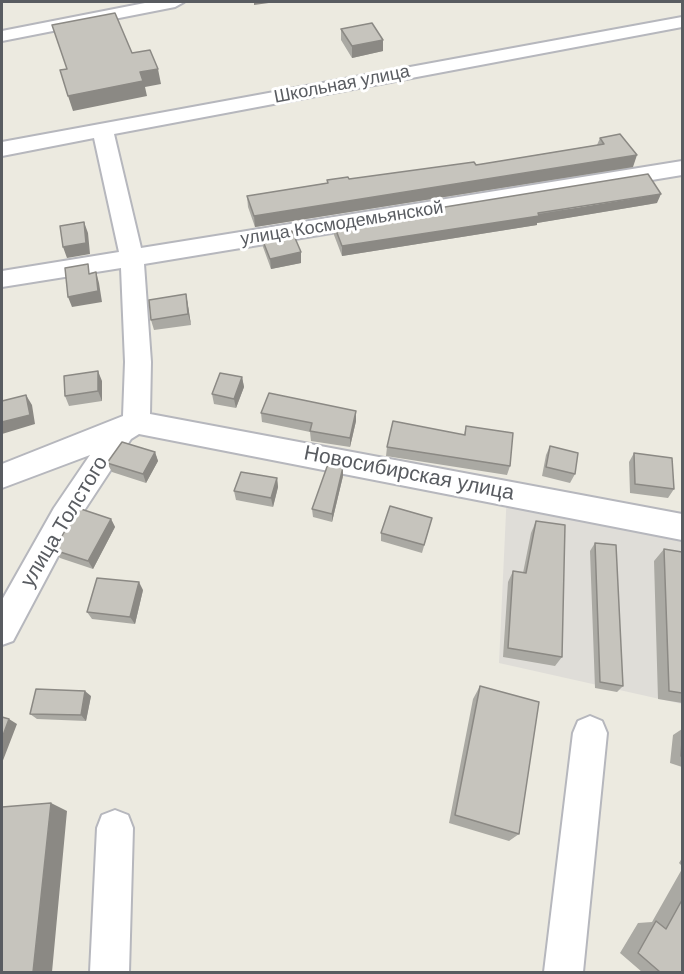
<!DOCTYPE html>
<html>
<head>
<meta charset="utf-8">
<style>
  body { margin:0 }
  #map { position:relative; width:684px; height:974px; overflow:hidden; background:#eceae0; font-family:"DM Sans",sans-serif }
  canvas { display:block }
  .frame { position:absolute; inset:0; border:3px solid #595c61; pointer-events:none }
</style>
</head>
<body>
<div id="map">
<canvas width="684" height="974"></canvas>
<div class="frame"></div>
</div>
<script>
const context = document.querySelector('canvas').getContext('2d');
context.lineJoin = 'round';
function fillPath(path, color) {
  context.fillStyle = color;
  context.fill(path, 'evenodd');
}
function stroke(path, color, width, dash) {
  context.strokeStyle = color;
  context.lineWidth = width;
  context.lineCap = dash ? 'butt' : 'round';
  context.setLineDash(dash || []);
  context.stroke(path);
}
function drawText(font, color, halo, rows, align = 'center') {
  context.font = font + ' "DM Sans",sans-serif';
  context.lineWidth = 6;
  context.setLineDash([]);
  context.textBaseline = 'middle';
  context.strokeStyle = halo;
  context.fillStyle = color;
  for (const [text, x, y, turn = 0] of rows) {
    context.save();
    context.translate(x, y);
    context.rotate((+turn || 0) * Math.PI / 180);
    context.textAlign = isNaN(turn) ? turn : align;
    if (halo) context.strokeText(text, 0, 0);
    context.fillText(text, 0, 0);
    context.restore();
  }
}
fillPath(new Path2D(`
  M507,491L682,519V704L499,663Z`), '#dfddd8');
const minor = new Path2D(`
  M150,2H184L175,7L2,41V31Z
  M682,17V27L114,134L141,248L682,161V175L144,264L151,362L150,414L682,514V540L139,434L131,439L74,526L13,641L2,645V600L54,508L90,455L2,488V464L123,416L125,362L121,268L2,287V271L119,252L94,138L2,156V142Z
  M590,716L602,721L607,733L583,972H544L573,733L578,721Z
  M115,810L128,815L133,828L129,972H90L97,828L102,815Z`);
stroke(minor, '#b6b7bd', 4);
fillPath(minor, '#fff');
fillPath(new Path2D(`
  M341,29L383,51L352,58L341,40Z
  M600,138L633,167L255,227L248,207L247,196L327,183V180L349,179L476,165L597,145Z
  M657,203L537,223V225L342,256L334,235V225Z
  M261,236L301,252V263L271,269L263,247Z
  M186,294L191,325L154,330L151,320Z
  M242,377L244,387L236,408L214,404L212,394Z
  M102,381V401L69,406L65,396Z
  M356,411V421L350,447L311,441L310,432L262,422L261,413Z
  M466,426L510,466L507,475L386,456L387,447L464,435Z
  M550,446L575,474L570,483L542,476L546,455Z
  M155,452L158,461L146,483L112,472L107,463Z
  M634,453L674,489L668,498L630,493L629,462Z
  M343,476L332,522L313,517L312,509Z
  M277,478L278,487L273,507L236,500L234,491Z
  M432,518L422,553L381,541V533Z
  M111,519L115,527L93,569L60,558L54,550Z
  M536,521L562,657L555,666L503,657L508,582L513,571L523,573L531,533Z
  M595,543L623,686L617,692L595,688L590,551Z
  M664,549L682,552V703L658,699L654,561Z
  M143,590L135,624L92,619L87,612Z
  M480,686L519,834L509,841L449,823L473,699Z
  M91,696L86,721L37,719L30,714Z
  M682,729V767L670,763L673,735Z
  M682,858V866L679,863Z
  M682,869V972H642L620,953L638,923L652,922Z`), '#aaa9a3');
fillPath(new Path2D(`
  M254,2H276L254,5Z
  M383,40V51L352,58V46Z
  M158,69L161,84L145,87L147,96L73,111L68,96L140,72Z
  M637,155L633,167L255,227L254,216Z
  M661,194L657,203L537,223V225L342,256V246Z
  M84,222L88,233L90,254L67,258L63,247Z
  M301,252V263L271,269L270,259Z
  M96,272L99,283L102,302L72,307L68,297Z
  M186,294L188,305L191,325L188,314Z
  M98,371L102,381V401L98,391Z
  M242,377L244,387L236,408L234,399Z
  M26,395L32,405L35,424L2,434V422Z
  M356,411V421L350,447V438Z
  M155,452L158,461L146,483L143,474Z
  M343,467V476L332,522V514Z
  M277,478L278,487L273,507L271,498Z
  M111,519L115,527L93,569L88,561Z
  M139,582L143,590L135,624L130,617Z
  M85,691L91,696L86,721L81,715Z
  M9,719L17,724L2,763V738Z
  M51,803L67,811L52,972H33Z`), '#8b8984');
const building = new Path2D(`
  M115,13L132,53L150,50L158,69L140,72L143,81L68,96L60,70L67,69L52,25Z
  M372,23L383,40L352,46L341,29Z
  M620,134L637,155L254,216L247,196L328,183L327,180L348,177L349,179L474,162L476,165L604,144L600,138Z
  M648,174L661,194L538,213L539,216L342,246L334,225Z
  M84,222L86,243L63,247L60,226Z
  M292,231L301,252L270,259L261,236Z
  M88,264L89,274L96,272L98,291L68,297L65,268Z
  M186,294L188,314L151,320L149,300Z
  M98,371V391L65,396L64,376Z
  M220,373L242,377L234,399L212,394Z
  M269,393L356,411L350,438L310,431L312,423L261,413Z
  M26,395L30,415L2,422V401Z
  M393,421L465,435L466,426L513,433L510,466L387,447Z
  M122,442L155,452L143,474L107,463Z
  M550,446L578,453L575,474L546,467Z
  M634,453L672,458L674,489L635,484Z
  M328,464L343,467L332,514L312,509Z
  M241,472L277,478L271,498L234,491Z
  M390,506L432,518L424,545L381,533Z
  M78,508L111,519L88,561L54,550Z
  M536,521L565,525L562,657L508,648L513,571L526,573Z
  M595,543L616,545L623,686L600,682Z
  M664,549L682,552V693L669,691Z
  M97,578L139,582L130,617L87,612Z
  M480,686L539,702L519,834L455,815Z
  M36,689L85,691L81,715L30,714Z
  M2,717L9,719L2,738Z
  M682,741V757L681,756Z
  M51,803L33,972H2V807Z
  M682,900V972H660L638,953L656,921L666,929Z`);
fillPath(building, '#c6c4bd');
stroke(building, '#8b8984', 1.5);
drawText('18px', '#595c61', '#fff', [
  ["Школьная улица",342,85,-11],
  ["улица Космодемьянской",342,224,-9]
]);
drawText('21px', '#595c61', '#fff', [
  ["Новосибирская улица",409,474,11],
  ["улица Толстого",65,522,-59]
]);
</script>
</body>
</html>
